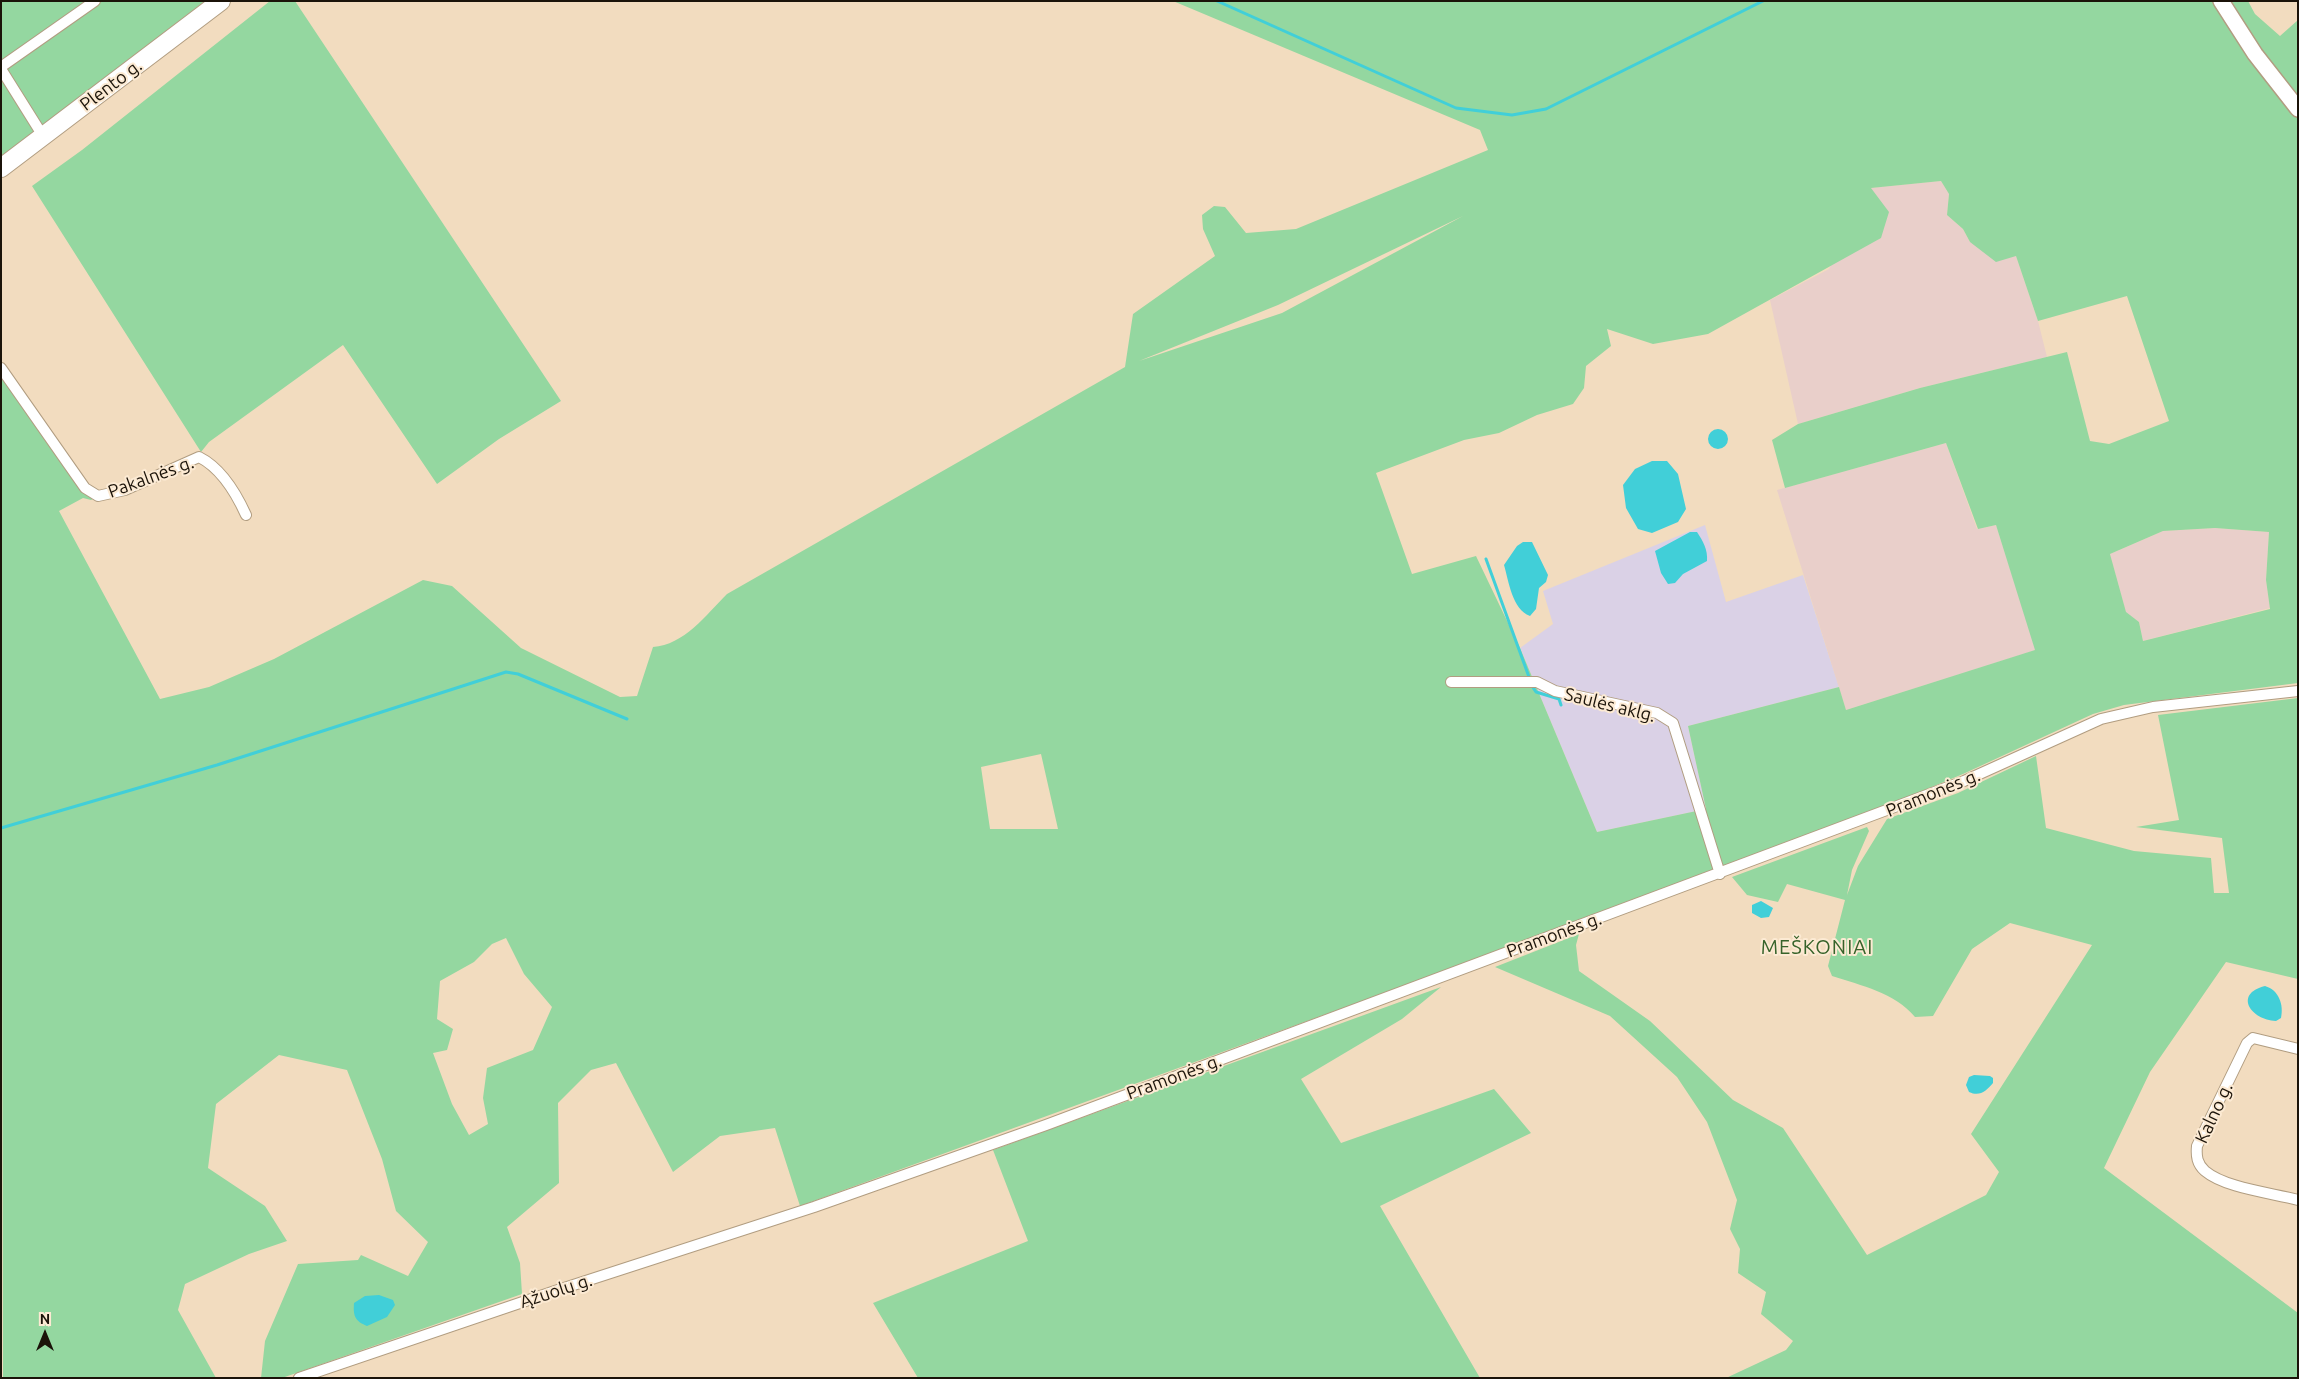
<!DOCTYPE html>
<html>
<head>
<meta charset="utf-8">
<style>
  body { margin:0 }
  #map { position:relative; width:2299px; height:1379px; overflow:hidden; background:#f2dcbf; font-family:Ubuntu,sans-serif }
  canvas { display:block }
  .frame { position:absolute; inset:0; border:2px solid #1b1309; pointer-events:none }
  .north { position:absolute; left:20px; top:1309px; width:50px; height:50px; -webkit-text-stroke:4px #fcead3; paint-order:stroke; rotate:0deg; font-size:14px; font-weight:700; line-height:20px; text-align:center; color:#1b1309 }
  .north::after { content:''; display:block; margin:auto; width:18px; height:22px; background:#1b1309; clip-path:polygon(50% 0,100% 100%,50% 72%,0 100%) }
</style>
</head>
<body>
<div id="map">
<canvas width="2299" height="1379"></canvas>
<div class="frame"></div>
<div class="north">N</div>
</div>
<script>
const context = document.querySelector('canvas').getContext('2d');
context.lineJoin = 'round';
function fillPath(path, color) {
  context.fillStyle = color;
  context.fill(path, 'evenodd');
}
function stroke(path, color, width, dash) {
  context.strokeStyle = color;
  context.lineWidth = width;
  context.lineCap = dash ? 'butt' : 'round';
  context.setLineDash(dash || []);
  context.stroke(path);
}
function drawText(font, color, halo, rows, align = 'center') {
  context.font = font + ' Ubuntu,sans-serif';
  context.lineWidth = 4;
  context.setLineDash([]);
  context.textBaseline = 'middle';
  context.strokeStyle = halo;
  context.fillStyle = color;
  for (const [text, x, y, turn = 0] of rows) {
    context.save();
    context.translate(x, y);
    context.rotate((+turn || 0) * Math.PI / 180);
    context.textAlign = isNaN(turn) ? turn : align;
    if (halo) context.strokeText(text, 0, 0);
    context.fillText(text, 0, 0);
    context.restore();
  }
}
fillPath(new Path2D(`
  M1705,525L1726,602L1803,575L1839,687L1688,726L1706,809L1597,832L1520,648L1553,624L1543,591Z`), '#dad1e6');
fillPath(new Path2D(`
  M1941,181L1949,194L1947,215L1963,229L1970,242L2016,256L2038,321L2047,357L1920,388L1798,424L1770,300L1829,269L1870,188Z
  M1946,443L1977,529L1996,525L2036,650L1846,710L1777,490Z
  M2215,528L2269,532L2266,580L2270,608L2143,641L2139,622L2126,613L2110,554L2163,531Z`), '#e9cfca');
fillPath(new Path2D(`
  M1,1H205L1,157Z
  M270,1H295L561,401L499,439L437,484L343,345L209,442L201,452L32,186L82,150Z
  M1173,1H2248L2255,14L2280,36L2298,20V683L2124,705L2093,714L1963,774L1903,799L1395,989L800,1206L775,1128L720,1136L673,1172L616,1063L591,1070L558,1103L559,1183L507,1227L520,1263L522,1294L282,1378H261L265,1341L298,1264L358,1260L361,1255L408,1276L428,1242L396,1211L382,1159L347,1070L279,1055L216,1104L208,1168L265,1206L287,1241L249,1254L185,1284L178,1310L216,1378H3L1,366L84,488L98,496L91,500L83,498L59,511L160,699L209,687L274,659L423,580L452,586L521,648L620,697L637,696L653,647C684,645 706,615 727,594L1125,367L1133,314L1215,256L1203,229L1202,215L1214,206L1225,207L1246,233L1296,229L1488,150L1480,130ZM1941,181L1949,194L1947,215L1963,229L1970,242L1996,262L2016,256L2038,321L2127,296L2169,421L2109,444L2090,441L2067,352L1920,388L1798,424L1772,440L1785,488L1946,443L1978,529L1996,525L2035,650L1846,710L1839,687L1688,726L1706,809L1597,832L1520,648L1476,556L1412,574L1376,473L1464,440L1499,433L1537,415L1573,404L1584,388L1586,366L1611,346L1607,329L1653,344L1708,334L1881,238L1889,212L1871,188ZM1463,216L1282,313L1139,361L1278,305ZM2215,528L2269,532L2266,580L2270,609L2143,641L2139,622L2126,612L2110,554L2163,531ZM1041,754L1058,829H990L981,767ZM506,938L524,974L552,1007L533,1050L487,1068L483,1098L488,1124L469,1135L452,1104L433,1053L447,1050L453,1029L437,1019L440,981L474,962L492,944Z
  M2298,698V979L2226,962L2150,1072L2104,1168L2298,1313V1378H1726L1786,1350L1793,1341L1761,1314L1766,1292L1738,1273L1740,1249L1730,1229L1737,1200L1707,1122L1677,1077L1610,1016L1495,967L1579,934L1576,945L1579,971L1650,1021L1733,1100L1783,1128L1867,1255L1986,1195L1999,1172L1971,1134L2092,945L2010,923L1972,949L1933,1016L1915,1017C1894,992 1862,986 1832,976L1828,966L1845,900L1787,884L1778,902L1747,895L1732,877L1867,827L1869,831L1852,870L1847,895L1858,866L1887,819L1958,793L2036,756L2046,828L2134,851L2211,858L2214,893H2229L2222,838L2136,827L2179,820L2158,715Z
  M1441,987L1402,1019L1301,1079L1341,1143L1494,1089L1531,1133L1380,1206L1480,1378H918L873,1303L1028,1241L993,1150Z`), '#94d7a0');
fillPath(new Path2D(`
  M1708 439a10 10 0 1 1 20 0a10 10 0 1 1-20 0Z
  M1652,461H1667L1678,474L1686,509L1678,522L1652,533L1638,529L1626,508L1623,485L1635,469Z
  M1690,532H1697C1703,541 1708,550 1707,561L1683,574L1675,583L1668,584L1661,573L1655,551Z
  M1523,542H1532L1548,575L1546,582L1539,588L1536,609L1530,616C1512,609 1509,582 1504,565L1517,546Z
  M1761,901L1773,908L1769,917L1761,918L1752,913V905Z
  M2265,986C2279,990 2284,1005 2281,1018L2276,1021C2251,1020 2233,994 2265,986Z
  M1974,1075L1990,1076L1993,1078V1083C1986,1091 1980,1097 1969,1092L1966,1085L1969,1077Z
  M379,1295L393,1300L395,1305L387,1317L367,1326C355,1321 353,1316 354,1303L365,1296Z`), '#41cfd8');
stroke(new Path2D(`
  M1217,1L1456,108L1512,115L1546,109L1763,1
  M1486,559L1529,677
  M1532,686L1536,692L1559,699L1561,705
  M1,828L217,765L506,672L518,674L627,719`), '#41cfd8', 3);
const minor = new Path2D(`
  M1,67L95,1
  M1,69L43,136
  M1,368L85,488L98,496L125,490L199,457C221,468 236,493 246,515
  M1451,682H1537L1555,691L1657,713L1673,723L1720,874
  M2298,1049L2253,1038L2247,1043L2197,1146C2196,1156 2197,1164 2205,1171C2225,1188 2272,1193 2298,1200
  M299,1378L558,1290L814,1207L1046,1125L1964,781L2101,719L2153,707L2298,691`);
const secondary = new Path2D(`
  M2221,1L2255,54L2298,109`);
const trunk = new Path2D(`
  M1,168L221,1`);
stroke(minor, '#b19d81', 12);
stroke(secondary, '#b19d81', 18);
stroke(trunk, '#b19d81', 20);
stroke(minor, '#fff', 10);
stroke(secondary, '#fff', 15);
stroke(trunk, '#fff', 18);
drawText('18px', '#1b1309', '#fcead3', [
  ["Plento g.",111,85,-37],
  ["Pakalnės g.",151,477,-20],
  ["Saulės aklg.",1610,705,14],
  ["Pramonės g.",1933,793,-22],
  ["Pramonės g.",1554,935,-20],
  ["Pramonės g.",1174,1077,-20],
  ["Kalno g.",2214,1113,-65],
  ["Ąžuolų g.",556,1291,-18]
]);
context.letterSpacing = '1px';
drawText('20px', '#37632a', '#fcead3', [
  ["MEŠKONIAI",1817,947]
]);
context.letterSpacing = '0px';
</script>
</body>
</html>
